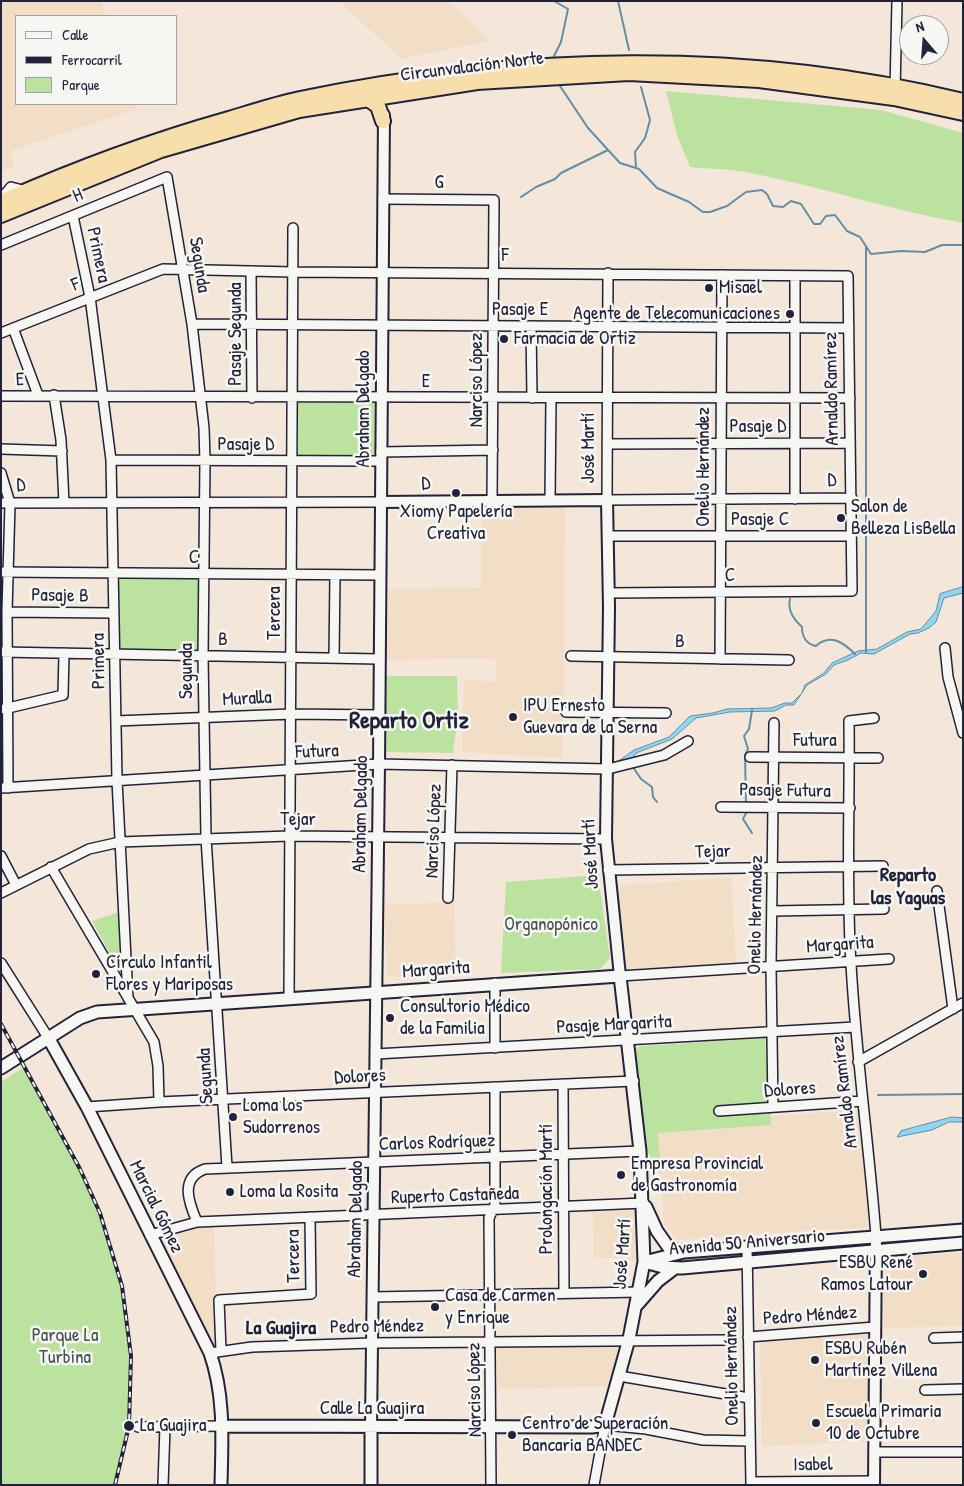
<!DOCTYPE html>
<html>
<head>
<meta charset="utf-8">
<style>
  body { margin:0 }
  #map { position:relative; width:964px; height:1486px; overflow:hidden; background:#f4e7d9; font-family:"Patrick Hand",sans-serif }
  canvas { display:block }
  .frame { position:absolute; inset:0; border:2px solid #22223b; pointer-events:none }
  .legend { position:absolute; left:15px; top:15px; width:162px; height:90px; box-sizing:border-box; background:#f6f6f2; border:1px solid #a1a1a9; margin:0; padding:6px 9px; list-style:none; font-size:15px; color:#22223b }
  .legend li { display:flex; align-items:center; gap:10px; height:25px }
  .legend b { width:25px; border:1px solid #a1a1a9 }
  .north { position:absolute; left:899px; top:15px; width:50px; height:50px; box-sizing:border-box; background:#f6f6f2; border:1px solid #a1a1a9; border-radius:50%; rotate:342deg; font-size:14px; font-weight:700; line-height:20px; text-align:center; color:#22223b }
  .north::after { content:''; display:block; margin:auto; width:18px; height:22px; background:#22223b; clip-path:polygon(50% 0,100% 100%,50% 72%,0 100%) }
</style>
</head>
<body>
<div id="map">
<canvas width="964" height="1486"></canvas>
<div class="frame"></div>
<ul class="legend">
<li><b style="height:6px;background:#f6f6f2"></b>Calle</li>
<li><b style="height:6px;background:#22223b"></b>Ferrocarril</li>
<li><b style="height:14px;background:#bbe39f"></b>Parque</li>
</ul>
<div class="north">N</div>
</div>
<script>
const context = document.querySelector('canvas').getContext('2d');
context.lineJoin = 'round';
function fillPath(path, color) {
  context.fillStyle = color;
  context.fill(path, 'evenodd');
}
function stroke(path, color, width, dash) {
  context.strokeStyle = color;
  context.lineWidth = width;
  context.lineCap = dash ? 'butt' : 'round';
  context.setLineDash(dash || []);
  context.stroke(path);
}
function drawText(font, color, halo, rows, align = 'center') {
  context.font = font + ' "Patrick Hand",sans-serif';
  context.lineWidth = 5;
  context.setLineDash([]);
  context.textBaseline = 'middle';
  context.strokeStyle = halo;
  context.fillStyle = color;
  for (const [text, x, y, turn = 0] of rows) {
    context.save();
    context.translate(x, y);
    context.rotate((+turn || 0) * Math.PI / 180);
    context.textAlign = isNaN(turn) ? turn : align;
    if (halo) context.strokeText(text, 0, 0);
    context.fillText(text, 0, 0);
    context.restore();
  }
}
fillPath(new Path2D(`
  M1,1H101L106,16H16V104H135L137,109L10,151L14,167L1,172Z
  M339,1H449L489,41L401,59Z
  M565,505L563,758L462,752L464,679L495,682L497,660L480,658L387,660L388,589L481,588V506Z
  M731,877L736,963L626,971L615,886Z
  M454,902L456,975L387,977L384,905Z
  M860,1110L869,1227L678,1240L664,1224L658,1133L770,1125V1116Z
  M639,1207L641,1260L594,1257L593,1209Z
  M195,1227H214L217,1345L211,1346L162,1241Z
  M963,1253V1326L884,1328L883,1257Z
  M870,1334L871,1440L762,1447L760,1343L764,1340Z
  M620,1343L612,1386L497,1389L496,1345Z`), '#f2ddc7');
fillPath(new Path2D(`
  M666,91L881,110L963,133V223C891,210 822,187 751,173C731,169 710,169 690,167L677,135Z
  M298,403H376V456H298Z
  M119,576L202,578L200,651L117,650Z
  M386,676H457L458,716L453,753L384,752Z
  M598,875L610,958L600,969L501,973L506,882Z
  M122,911L124,979L92,921Z
  M765,1038L771,1125L658,1133L661,1175L645,1147L635,1049L641,1046Z
  M24,1067C44,1105 67,1142 85,1181C121,1257 135,1342 127,1425C125,1445 119,1465 114,1485H1V1082Z
  M963,1235V1239L886,1246V1242Z
  M831,1246V1250L757,1257V1253Z
  M739,1254V1259L667,1265L661,1261Z`), '#bbe39f');
const water = new Path2D(`
  M963,587V593L944,598L936,622L929,628L918,633L910,634L874,654L861,653L848,660L834,665L826,674L807,685L794,705H786L775,711L730,712L696,718L672,739L636,753L633,758L617,762L634,750L669,737L690,716L713,713L727,709L771,708L785,703H792L802,693L805,685L824,673L832,663L858,651L877,649L907,632L921,629L936,611L940,594Z
  M952,1117L963,1118V1122H949L932,1130L897,1137L901,1131Z`);
fillPath(water, '#8fd5f1');
stroke(water, '#638da8', 1);
stroke(new Path2D(`
  M618,1L629,50
  M554,56L561,42L568,9L554,1
  M560,86L588,128L620,163L639,169L657,188L689,202L703,212H710L727,206L746,192L762,190L767,194L773,206L783,207L791,201L801,204L814,224H820L826,216L835,215L847,231L860,237L871,254L901,251L925,252L942,245H963
  M636,168L635,152L645,138L650,120L641,87
  M521,197L536,187L555,179L561,173L608,150
  M866,247V652
  M790,599C787,611 794,620 802,627C802,636 806,644 816,646C831,633 844,643 855,654
  M633,767L641,779L652,787L653,797L657,802
  M746,804L745,755L748,749L744,736L749,729L752,710
  M747,811L743,819L752,833
  M878,1095L963,1094`), '#638da8', 2);
const minor = new Path2D(`
  M895,91L897,1
  M1,199L11,187L26,191
  M383,199L494,200L492,500
  M73,216L90,297L111,460L117,780L128,998
  M1,245L167,177L192,324L204,428L205,461L203,656L206,838L227,1167
  M251,271L252,398
  M608,273L607,500L852,498
  M795,276V499
  M192,324L849,328
  M531,326L532,398
  M13,328L38,395
  M1,333L163,269L293,272L848,276L852,591L609,593
  M54,395L61,440L64,503
  M1,396L850,398
  M607,444L850,443
  M1,449L62,451
  M381,452L493,450
  M111,460L381,461
  M1,473L10,503L7,612L8,788
  M550,500L551,398
  M1,503L381,502
  M608,536H851
  M1,572L380,575
  M7,612L114,613
  M945,648L948,677L963,733
  M1,652L379,659
  M571,656L789,660
  M334,658L335,575
  M720,659L722,275
  M4,709L63,695L64,653
  M566,712L666,713
  M874,718L849,721C850,802 846,884 851,964C856,1055 869,1145 876,1236
  M116,721L291,714L379,715
  M750,757L878,758
  M1,788L379,764L608,769L664,755L688,741
  M721,807L850,808
  M1,856L16,885
  M51,867L154,1042L158,1066L159,1102
  M608,870L883,866
  M937,891L953,1009
  M1,893L89,849L120,842L289,836L606,839
  M448,898L452,765
  M772,911L884,909
  M1,963L49,1039
  M620,976L889,959
  M495,983V1048
  M289,998L293,228
  M376,1054L855,1027
  M858,1062L963,1003
  M563,1084L564,1293
  M87,1107L159,1102L634,1081
  M773,1107L771,967L774,723
  M719,1111L863,1101
  M197,1222C189,1203 179,1178 205,1169L640,1151
  M150,1235L197,1222L644,1203
  M747,1247L751,1485
  M373,1297L640,1292
  M748,1337L875,1327
  M934,1338L963,1337
  M221,1351L219,1300L311,1294L310,1217
  M210,1353L252,1347L372,1343L725,1340
  M619,1376L749,1398
  M925,1390L963,1389
  M138,1427L223,1426
  M874,1452H963
  M751,1482L874,1481
  M163,1485L165,1427
  M491,1485L489,1218L495,1205V1087
  M594,1485L605,1425L646,1429L703,1440L750,1441`);
const tertiary = new Path2D(`
  M381,502L607,500L609,607L606,839L620,976
  M371,1426L379,764L384,115
  M874,1485L876,1236`);
const secondary = new Path2D(`
  M49,1039L87,1107L210,1353C225,1396 222,1440 221,1485
  M1,1068L80,1018L97,1012L620,976L640,1151L644,1262L629,1339L605,1425L592,1427L223,1426
  M646,1207L657,1231L669,1248L681,1251
  M644,1262L684,1252L963,1230
  M644,1262L663,1267L682,1268L963,1243
  M637,1305L658,1281L675,1268
  M371,1426V1485`);
const trunk = new Path2D(`
  M368,99L378,106L383,121
  M1,202C75,169 151,141 229,119C252,112 276,104 300,99C518,54 746,48 963,101
  M1,215L161,150L299,110L477,82L629,73L759,80L894,98L963,113`);
stroke(minor, '#22223b', 12);
stroke(tertiary, '#22223b', 14);
stroke(secondary, '#22223b', 15);
stroke(trunk, '#22223b', 18);
stroke(minor, '#f6f6f2', 9);
stroke(tertiary, '#f6f6f2', 10);
stroke(secondary, '#f6f6f2', 11);
stroke(trunk, '#f8deab', 14);
const rail = new Path2D(`
  M1,1024L80,1169L100,1213L122,1286L131,1356L129,1426L115,1485`);
stroke(rail, '#22223b', 4);
stroke(rail, '#f6f6f2', 2, [5.5]);
for (const [x, y, r, color] of [
  [709,288,5,"#22223b"],
  [790,314,5,"#22223b"],
  [504,339,5,"#22223b"],
  [456,493,5,"#22223b"],
  [841,518,5,"#22223b"],
  [513,717,5,"#22223b"],
  [96,974,5,"#22223b"],
  [390,1018,5,"#22223b"],
  [233,1117,5,"#22223b"],
  [621,1175,5,"#22223b"],
  [230,1192,5,"#22223b"],
  [923,1274,5,"#22223b"],
  [435,1307,5,"#22223b"],
  [815,1360,5,"#22223b"],
  [816,1423,5,"#22223b"],
  [129,1426,6,"#22223b"],
  [512,1435,5,"#22223b"]
]) {
  const dot = new Path2D();
  dot.arc(x, y, r, 0, 2 * Math.PI);
  context.fillStyle = color;
  context.fill(dot);
  stroke(dot, '#f6f6f2', 2);
}
drawText('19px', '#22223b', '#f6f6f2', [
  ["Circunvalación Norte",472,67,-7],
  ["G",439,183],
  ["H",78,196,-22],
  ["Primera",98,255,78],
  ["F",505,256],
  ["Segunda",199,265,81],
  ["F",76,285,-22],
  ["Pasaje E",520,310],
  ["Pasaje Segunda",236,334,-90],
  ["E",20,380,-2],
  ["Narciso López",477,380,-90],
  ["E",426,382],
  ["Arnaldo Ramírez",832,389,-91],
  ["Abraham Delgado",364,409,-90],
  ["Pasaje D",758,427],
  ["Pasaje D",246,445],
  ["José Martí",589,448,-90],
  ["Onelio Hernández",704,467,-90],
  ["D",832,481],
  ["D",426,484,-1],
  ["D",21,486],
  ["Pasaje C",760,520],
  ["C",194,558],
  ["C",730,576],
  ["Pasaje B",60,596,1],
  ["Tercera",275,613,-90],
  ["B",223,640,1],
  ["B",680,642,1],
  ["Primera",99,661,-91],
  ["Segunda",187,671,-90],
  ["Muralla",247,699,-3],
  ["Futura",815,741],
  ["Futura",317,752,-2],
  ["Pasaje Futura",785,791,1],
  ["Abraham Delgado",361,814,-89],
  ["Tejar",298,820],
  ["Narciso López",434,831,-88],
  ["Tejar",713,852,-2],
  ["José Martí",591,854,-93],
  ["Onelio Hernández",756,915,-89],
  ["Margarita",840,945,-4],
  ["Margarita",436,970,-4],
  ["Pasaje Margarita",614,1025,-3],
  ["Segunda",206,1076,-93],
  ["Dolores",360,1077,-3],
  ["Dolores",790,1090,-4],
  ["Arnaldo Ramírez",845,1092,-97],
  ["Carlos Rodríguez",437,1143,-2],
  ["Prolongación Martí",547,1189,-90],
  ["Ruperto Castañeda",455,1196,-2],
  ["Marcial Gómez",156,1207,64],
  ["Abraham Delgado",356,1219,-89],
  ["Avenida 50 Aniversario",747,1243,-5],
  ["José Martí",623,1254,-86],
  ["Tercera",294,1256,-91],
  ["Pedro Méndez",810,1316,-4],
  ["Pedro Méndez",377,1327,-1],
  ["Onelio Hernández",732,1366,-91],
  ["Narciso López",475,1390,-91],
  ["Calle La Guajira",372,1409],
  ["Isabel",813,1465,-1]
]);
drawText('19px', '#22223b', '#f6f6f2', [
  ["Misael",719,288],
  ["Agente de Telecomunicaciones",780,314,"right"],
  ["Farmacia de Ortiz",514,339],
  ["Salon de",851,507],
  ["Belleza LisBella",851,529],
  ["Xiomy Papelería",456,512,"center"],
  ["Creativa",456,534,"center"],
  ["IPU Ernesto",523,706],
  ["Guevara de la Serna",523,728],
  ["Círculo Infantil",106,963],
  ["Flores y Mariposas",106,985],
  ["Consultorio Médico",400,1007],
  ["de la Familia",400,1029],
  ["Loma los",243,1106],
  ["Sudorrenos",243,1128],
  ["Empresa Provincial",631,1164],
  ["de Gastronomía",631,1186],
  ["Loma la Rosita",240,1192],
  ["ESBU René",913,1263,"right"],
  ["Ramos Latour",913,1285,"right"],
  ["Casa de Carmen",445,1296],
  ["y Enrique",445,1318],
  ["ESBU Rubén",825,1349],
  ["Martínez Villena",825,1371],
  ["Escuela Primaria",826,1412],
  ["10 de Octubre",826,1434],
  ["Centro de Superación",522,1424],
  ["Bancaria BANDEC",522,1446],
  ["La Guajira",140,1426]
], 'left');
drawText('19px', '#485254', '#f6f6f2', [
  ["Organopónico",551,925],
  ["Parque La",65,1336],
  ["Turbina",65,1358]
]);
drawText('bold 20px', '#22223b', '#f6f6f2', [
  ["Reparto",908,876],
  ["las Yaguas",908,899],
  ["La Guajira",281,1329]
]);
drawText('bold 24px', '#22223b', '#f6f6f2', [
  ["Reparto Ortiz",409,722]
]);
</script>
</body>
</html>
